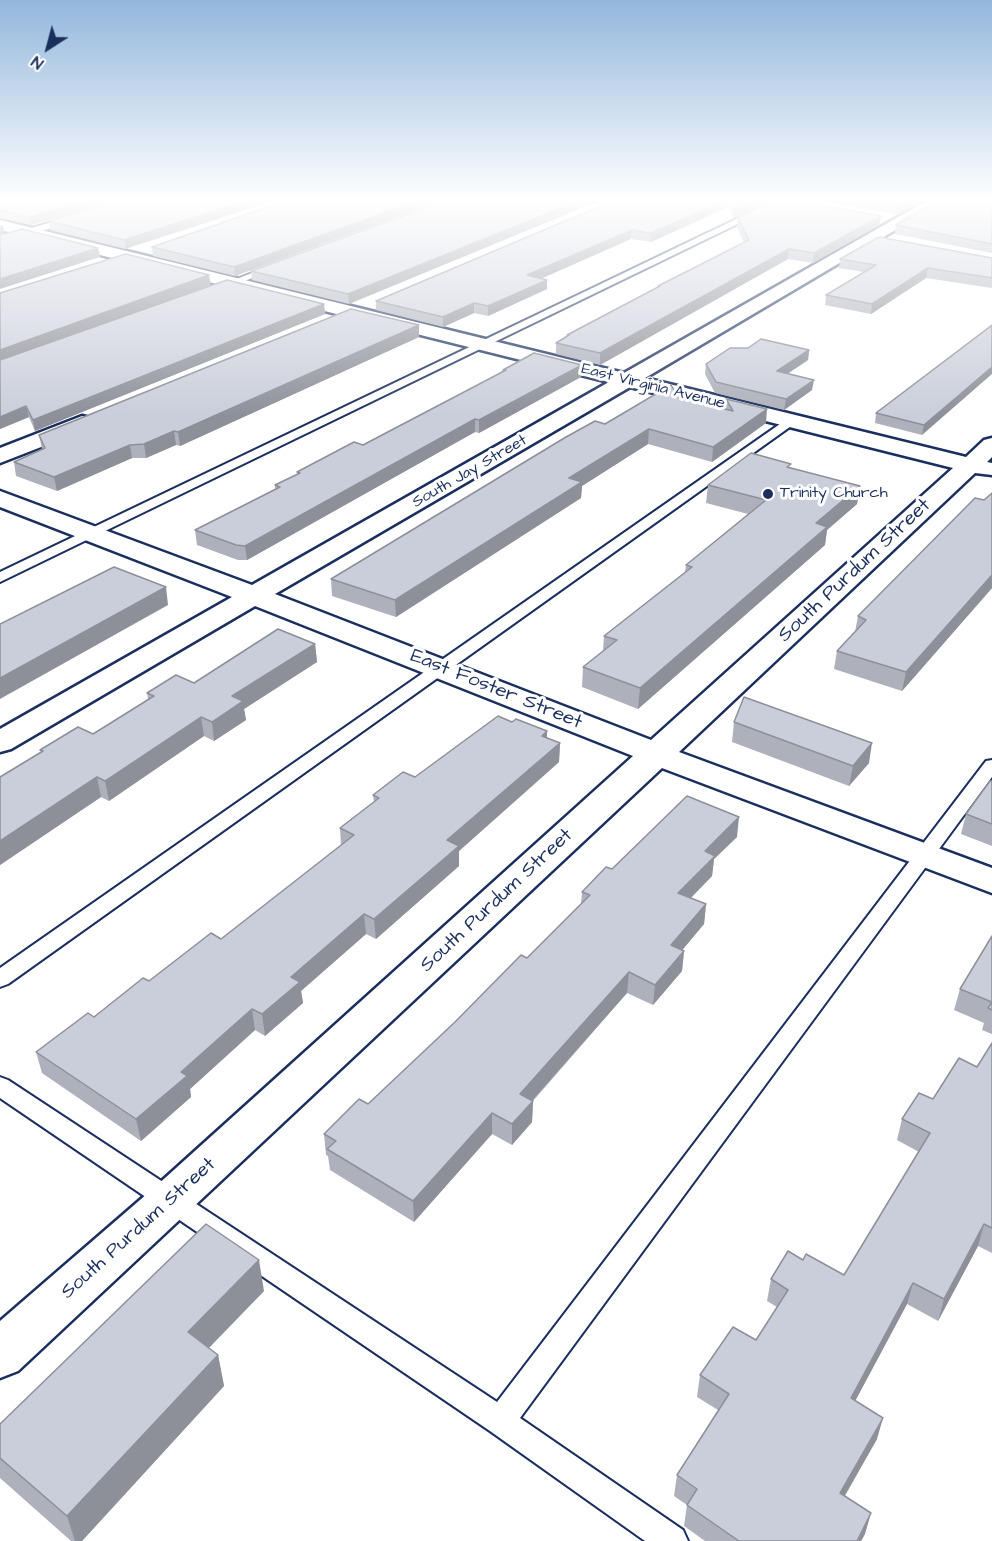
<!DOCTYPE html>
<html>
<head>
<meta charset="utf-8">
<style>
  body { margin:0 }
  #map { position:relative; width:992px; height:1541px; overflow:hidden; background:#fff; font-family:"Architects Daughter",sans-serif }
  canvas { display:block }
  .north { position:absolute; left:18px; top:18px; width:60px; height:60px; -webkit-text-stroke:4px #fff; paint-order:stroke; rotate:216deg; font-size:16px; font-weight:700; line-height:24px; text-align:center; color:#1b2f5e }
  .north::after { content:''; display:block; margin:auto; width:21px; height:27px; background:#1b2f5e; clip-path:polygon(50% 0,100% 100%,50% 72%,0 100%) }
</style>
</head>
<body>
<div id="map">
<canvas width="992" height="1541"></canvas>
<div class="north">N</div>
</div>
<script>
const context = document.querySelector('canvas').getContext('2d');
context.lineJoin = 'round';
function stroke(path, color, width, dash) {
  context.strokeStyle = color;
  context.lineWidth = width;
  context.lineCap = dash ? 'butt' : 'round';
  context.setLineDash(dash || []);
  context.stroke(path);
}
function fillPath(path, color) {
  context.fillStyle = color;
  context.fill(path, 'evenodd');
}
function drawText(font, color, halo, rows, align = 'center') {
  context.font = font + ' "Architects Daughter",sans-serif';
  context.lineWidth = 6;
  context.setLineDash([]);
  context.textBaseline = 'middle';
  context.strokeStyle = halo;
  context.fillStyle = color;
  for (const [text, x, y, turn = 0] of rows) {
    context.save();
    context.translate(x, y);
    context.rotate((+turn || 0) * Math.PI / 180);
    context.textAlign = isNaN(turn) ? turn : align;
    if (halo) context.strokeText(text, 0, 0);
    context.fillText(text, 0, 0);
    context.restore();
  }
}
const lane = new Path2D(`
  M776,200H787L0,582V572Z
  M73,216L76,221L0,243V237Z
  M272,265L280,267L222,290L214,288Z
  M790,417L794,418V424L8,984L0,987V968Z
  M992,760V777L520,1418L683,1530L688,1541H645L490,1431L0,1098V1077L8,1080L497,1402L986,761Z`);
const street = new Path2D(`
  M928,200H946L645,378L966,457L984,440L992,438V457L987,462L992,463V475L975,473L679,752L992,868V893L662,768L18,1371L0,1378V1321L155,1187L633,756L255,606L11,749L0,752V729L232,597L0,507V491L252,585L609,382L0,230V220L624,373ZM630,387L953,468L651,740L275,594Z
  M82,416L90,418L93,423L90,428L0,463V448Z`);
stroke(lane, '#1b2f5e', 4);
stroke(street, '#1b2f5e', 5);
fillPath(lane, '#fff');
fillPath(street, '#fff');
fillPath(new Path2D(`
  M0,200H118L31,225L0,218Z
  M119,200L125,249L50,230L49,221Z
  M288,200L235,276L153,256L152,247Z
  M447,200L349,304L252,280L251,271Z
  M615,200H767L766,202L733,218L728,207L651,242L631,239L541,278L547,289L488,316L474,313L443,327L376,310V301Z
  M817,200H923L898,215Z
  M992,200V253L895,234L896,225Z
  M881,216L879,225L813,263L788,259L600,365L556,354V343L567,336V335L658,287V286L744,243L737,227L738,217Z
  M992,258V288L926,278L871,314L825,305L826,295L864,272L839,268L840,259Z
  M211,285L70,335L324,304L325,314L35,431L29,417L0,429V293Z
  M419,325V337L180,446L176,445L146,458H132L57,491L16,476L14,462L42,449L39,435Z
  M992,325L922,435L875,423L876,413Z
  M809,350L808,360L787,374L812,390L784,410L715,393L705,374L706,364Z
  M582,365L581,377L479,433L475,432L247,560H238L197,545L195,530L275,489V485L297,474V472L363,445L503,372V370Z
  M679,398L725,409L726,399L766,423L712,462L648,444L582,486L581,498L396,617L332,596L331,579L605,424Z
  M791,468L860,486L857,504L827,530L825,545L638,709L582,687L583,667L603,651L604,636L685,572L686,565L748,514L706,503L708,485Z
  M992,493V588L902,691L834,669L837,651L855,632L858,616Z
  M315,644L317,662L244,709L246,720L214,741L204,736L109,801L101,797L0,865V777L41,752L40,750L93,734L148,699L147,693L194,683Z
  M512,722L547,731V738L560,743L559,762L459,851V866L376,939L366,934L301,991L303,1003L265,1036L255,1030L190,1089L191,1097L141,1141L42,1073L36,1052L94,1017L149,981L221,939L341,846L340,828L374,802L373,795L415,777Z
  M734,722L869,763L849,786L732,742Z
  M992,781V846L961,834L966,814Z
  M737,837L714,859L712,876L691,898L706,904L704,924L682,950L684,951L682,971L653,1005L627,993L533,1101L532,1122L512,1145L492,1134L414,1222L330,1170L328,1156L326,1155L324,1134L368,1104L527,958L581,904L582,892L612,869Z
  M992,936V1034L982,1030L984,1023L954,1010L960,989Z
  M992,1043V1253L978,1246L938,1321L907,1304L855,1401L877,1439L845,1496L865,1534L861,1541H705L684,1526L687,1505L674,1496L677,1475L718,1410L697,1397L700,1375L756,1340L777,1307L767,1301L771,1279L803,1260L844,1275L919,1152L897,1140L902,1119L933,1099L977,1067Z
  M264,1291L209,1348L218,1355L224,1386L82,1541H71L0,1478V1424Z`), '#aeb1bb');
fillPath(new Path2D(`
  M88,200H118L31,225L30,217Z
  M249,200H276L125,249L124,240Z
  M420,200H443L235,276L234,267Z
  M581,200H601L349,304L348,294Z
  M726,200H728V207L651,242V233Z
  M754,200H766V202L733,218L734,210Z
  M910,200H923L898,215L899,206Z
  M881,216L879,225L813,263L814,253Z
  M3,225L4,233L0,235V226Z
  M632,230L631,239L527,285V275Z
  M98,248L100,257L0,289V279Z
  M789,249L788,259L600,365V353Z
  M928,268L926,278L871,314L872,304Z
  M209,275L211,285L0,361V350Z
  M547,280V289L488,316V306Z
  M474,303V313L443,327V317Z
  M324,304L325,314L35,431L33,420Z
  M419,325V337L180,446L178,432Z
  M809,350L808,360L775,382L777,371Z
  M582,365L581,377L479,433V420Z
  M992,367V374L922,435L924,425Z
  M814,380L812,390L784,410L786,399Z
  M26,406L29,417L0,429V417Z
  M767,409L766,423L712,462L713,447Z
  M475,419V432L247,560L245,546Z
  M649,429L648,444L582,486L581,498L396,617L395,600L569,478Z
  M174,431L176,445L146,458L144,444Z
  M130,445L132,458L57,491L54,477Z
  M860,486L857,504L827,530L825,545L638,709L640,688L816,523Z
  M992,575V588L902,691L906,672Z
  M166,587L168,605L0,699V678Z
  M315,644L317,662L244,709L246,720L214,741L212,722L232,696Z
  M201,717L204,736L109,801L105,781Z
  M547,731V750L542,736Z
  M560,743L559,762L459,851V866L376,939L374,919L447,840Z
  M872,743L869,763L849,786L853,766Z
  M97,777L101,797L0,865V841Z
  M739,817L737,837L714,859L712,876L676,913L678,893L705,851Z
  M706,904L704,924L669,966L671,945Z
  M364,914L366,934L301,991L303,1003L265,1036L262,1014L291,977Z
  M684,951L682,971L653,1005L655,985Z
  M629,972L627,993L521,1113L533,1101L532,1122L512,1145V1124L520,1094Z
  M252,1009L255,1030L190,1089L191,1097L141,1141L136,1119L181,1072Z
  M492,1113V1134L414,1222L413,1201Z
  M984,1224L978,1246L938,1321L944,1299Z
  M259,1260L264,1291L194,1363L188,1332Z
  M913,1283L907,1304L845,1420L851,1398Z
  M218,1355L224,1386L82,1541H75L67,1516Z
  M883,1418L877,1439L834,1514L840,1493Z
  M871,1513L865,1534L861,1541H857Z`), '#8d9099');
const building = new Path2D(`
  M0,200H88L30,217L0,210Z
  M119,200H249L124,240L49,221Z
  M288,200H420L234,267L152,247Z
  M447,200H581L348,294L251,271Z
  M615,200H726L651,233L632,230L527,275L547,280L488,306L474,303L443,317L376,301Z
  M729,200H754L734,210Z
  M774,200H793L881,216L814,253L789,249L600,353L556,343L569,335H567L660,286H658L749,240L738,217Z
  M865,200H910L899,206Z
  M938,200H992V244L896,225Z
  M22,229L98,248L0,279V235Z
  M879,237L992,258V278L928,268L872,304L826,295L876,265L840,259Z
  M126,254L209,275L0,350V293Z
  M227,280L324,304L33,420L26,406L0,417V360Z
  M351,309L419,325L178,432L174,431L144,444L130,445L54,477L14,462L45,448L39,435Z
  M992,325V367L924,425L876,413Z
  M761,339L809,350L777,371L814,380L786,399L716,382L706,364L730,348H748Z
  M534,353L582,365L479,420L475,419L245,546L236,545L195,530L280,487L275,485L300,473L297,472L354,442L363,445L506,370H503Z
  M671,385L679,398L733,411L726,399L767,409L713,447L649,429L569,478L582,482L395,600L331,579L566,437L595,421L605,424Z
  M751,453L791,464L787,467L860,486L816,523L827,527L640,688L583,667L617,640L604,636L692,567L686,565L766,500L708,485Z
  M992,493V575L906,672L837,651L866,620L858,616L975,498L984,500Z
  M114,567L166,587L0,678V624Z
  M278,629L315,644L232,696L243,701L212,722L201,717L105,781L97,777L0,841V777L43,751L40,750L78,727L93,734L154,696L147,693L176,675L194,683Z
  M744,697L872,743L853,766L734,722Z
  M498,716L512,722L516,719L547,731L542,736L560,743L447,840L459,846L374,919L364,914L291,977L300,982L262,1014L252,1009L181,1072L187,1076L136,1119L36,1052L88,1013L94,1017L143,978L149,981L211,933L221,939L354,835L340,828L379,798L373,795L403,772L415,777Z
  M990,781H992V824L966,814Z
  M687,796L739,817L705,851L715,856L678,893L706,904L671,945L684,951L655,985L629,972L520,1094L533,1101L512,1124L492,1113L413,1201L327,1149L336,1141L324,1134L359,1099L368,1104L455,1022L521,955L527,958L590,895L582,892L606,867L612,869Z
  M992,936V1002L960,989Z
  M992,1002V1010L988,1008Z
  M992,1043V1228L984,1224L944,1299L913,1283L851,1398L883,1418L840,1493L871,1513L857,1541H739L687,1505L697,1489L677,1475L729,1394L700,1375L733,1327L756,1340L788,1290L771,1279L788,1251L803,1260L806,1254L844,1275L930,1133L902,1119L919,1093L933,1099L959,1058L977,1067Z
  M206,1224L259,1260L188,1332L218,1355L67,1516L0,1458V1424Z`);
fillPath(building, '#caceda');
stroke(building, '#8d9099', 1.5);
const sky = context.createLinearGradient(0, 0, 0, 416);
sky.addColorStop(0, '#93b7dc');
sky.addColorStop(0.48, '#fff');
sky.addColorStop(1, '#ffffff00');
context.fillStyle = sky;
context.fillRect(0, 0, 992, 416);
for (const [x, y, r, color] of [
  [768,494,6,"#1b2f5e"]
]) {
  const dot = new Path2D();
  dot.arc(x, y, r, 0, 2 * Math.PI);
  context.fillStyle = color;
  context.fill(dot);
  stroke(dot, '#fff', 2);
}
drawText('16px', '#1b2f5e', '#fff', [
  ["East Virginia Avenue",653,387,14],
  ["South Jay Street",470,472,-30]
]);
drawText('16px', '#1b2f5e', '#fff', [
  ["Trinity Church",780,494]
], 'left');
drawText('20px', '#1b2f5e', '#fff', [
  ["South Purdum Street",855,571,-43],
  ["East Foster Street",496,690,22],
  ["South Purdum Street",497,901,-43],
  ["South Purdum Street",139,1229,-42]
]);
</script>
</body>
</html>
